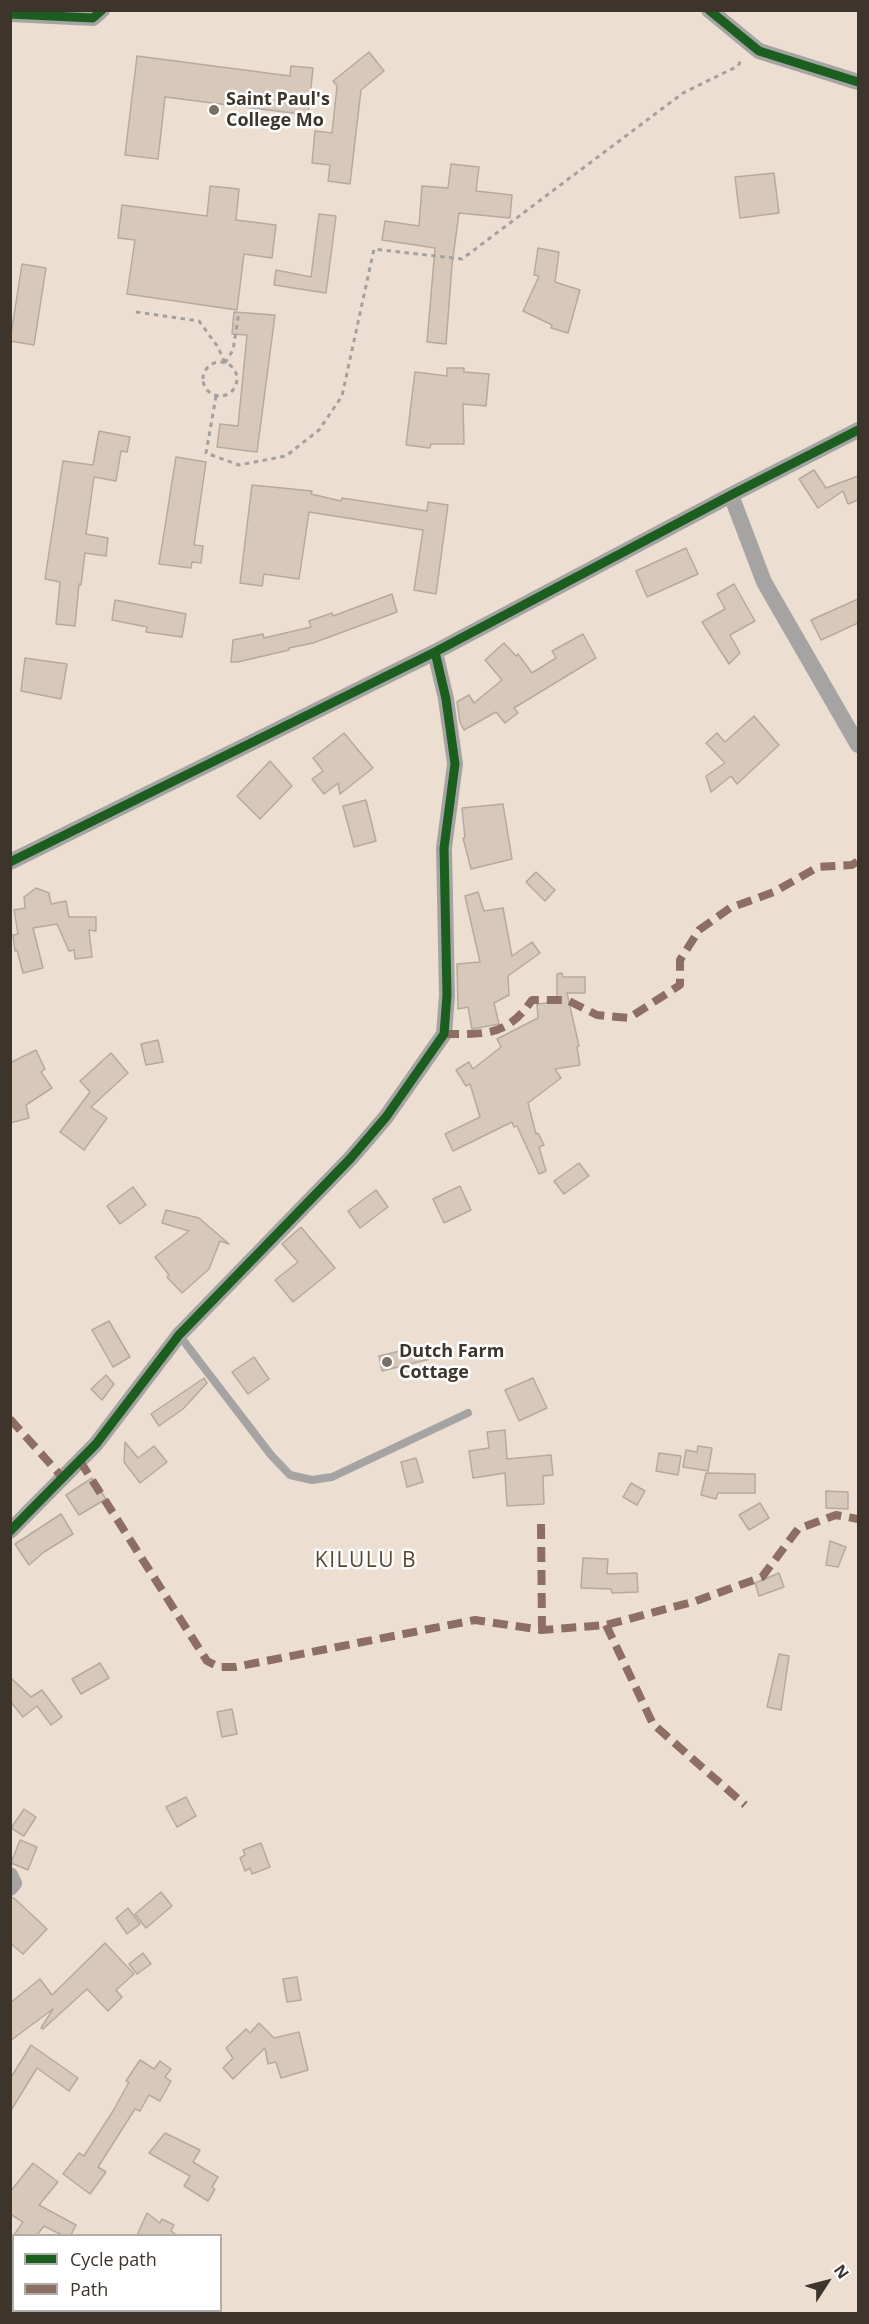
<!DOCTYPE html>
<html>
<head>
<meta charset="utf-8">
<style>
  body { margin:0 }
  #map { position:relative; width:869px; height:2324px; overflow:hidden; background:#ecdfd2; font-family:"Open Sans",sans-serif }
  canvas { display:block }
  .frame { position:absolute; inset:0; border:12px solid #3d352b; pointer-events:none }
  .legend { position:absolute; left:12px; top:2234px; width:210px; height:78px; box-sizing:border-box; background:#fff; border:2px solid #b1aeaa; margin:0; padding:8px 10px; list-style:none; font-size:18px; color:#3d352b }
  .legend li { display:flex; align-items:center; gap:12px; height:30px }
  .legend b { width:30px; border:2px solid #b1aeaa }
  .north { position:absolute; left:797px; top:2252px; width:60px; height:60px; -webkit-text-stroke:4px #fff; paint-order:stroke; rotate:54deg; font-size:16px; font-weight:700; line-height:24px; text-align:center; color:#3d352b }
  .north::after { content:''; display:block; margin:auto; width:21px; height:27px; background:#3d352b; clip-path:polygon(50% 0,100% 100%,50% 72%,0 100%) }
</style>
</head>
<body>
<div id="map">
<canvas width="869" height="2324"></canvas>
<div class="frame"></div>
<ul class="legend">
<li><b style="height:8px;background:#1b5e20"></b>Cycle path</li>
<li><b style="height:8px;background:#8d6e63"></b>Path</li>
</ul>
<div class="north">N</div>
</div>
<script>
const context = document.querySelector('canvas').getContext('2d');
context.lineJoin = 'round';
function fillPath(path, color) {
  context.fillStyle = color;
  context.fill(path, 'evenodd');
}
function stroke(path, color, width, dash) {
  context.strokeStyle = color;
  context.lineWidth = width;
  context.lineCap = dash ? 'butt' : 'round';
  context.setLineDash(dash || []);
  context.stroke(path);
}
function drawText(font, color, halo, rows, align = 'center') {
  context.font = font + ' "Open Sans",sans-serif';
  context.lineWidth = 5;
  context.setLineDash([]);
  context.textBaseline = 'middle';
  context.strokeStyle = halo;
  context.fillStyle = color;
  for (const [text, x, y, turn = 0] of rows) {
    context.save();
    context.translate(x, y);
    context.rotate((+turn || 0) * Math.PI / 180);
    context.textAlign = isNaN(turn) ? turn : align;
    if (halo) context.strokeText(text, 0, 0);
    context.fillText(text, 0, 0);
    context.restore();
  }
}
const building = new Path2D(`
  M369,52L384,71L361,90L350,184L328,181L330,165L312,163L315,131L332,133L337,86L333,81Z
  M137,56L290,76L291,66L313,68L308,115L165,97L158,159L125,155Z
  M451,164L479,167L476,191L512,195L510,218L459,213L452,265L446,344L427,342L435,248L382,240L385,221L419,226L422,186L448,188Z
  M774,173L779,213L740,218L735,177Z
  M210,186L239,189L236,220L276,225L272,258L244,254L237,310L127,294L135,240L118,238L122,205L207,216Z
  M319,214L336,216L326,293L274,285L276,270L311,277Z
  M538,248L559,252L555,282L580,290L568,333L551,328L552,325L523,311L539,276L534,275Z
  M22,264L46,268L34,345L10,341Z
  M234,312L275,315L257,452L217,447L220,424L238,426L247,335L232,334Z
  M447,368H464V372L489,374L486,406L463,404L464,444H431L430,448L406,445L415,372L447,376Z
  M99,431L130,437L127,452L121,451L116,481L94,477L86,534L108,538L106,556L85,553L81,585L79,584L75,626L56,624L60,582L45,579L63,461L93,465Z
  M176,457L206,462L194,545L203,546L201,563L192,562L191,568L159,564Z
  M814,470L826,488L858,476V500L848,504L843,491L818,508L799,479Z
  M252,485L312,491L311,494L341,501L342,498L427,511L428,502L448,505L436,594L414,590L423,530L309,512L299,579L264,574L262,586L240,583Z
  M686,548L698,574L647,597L636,571Z
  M734,584L755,621L730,635L740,653L729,664L702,622L725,609L717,594Z
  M392,594L397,612L313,643L289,648V650L238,662H231L233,640L263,634L264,638L311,627L309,621L332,613L333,616Z
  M858,599V623L821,640L811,620Z
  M115,600L186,614L182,637L146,632L147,627L112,620Z
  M583,634L596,658L514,708L518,713L505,723L496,712L464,730L460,722L457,702L469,695L474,703L502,680L485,660L504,643L516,656L518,654L532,673L556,658L552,651Z
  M25,658L67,664L61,699L21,691Z
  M754,716L779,745L737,784L731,776L711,792L706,776L725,763L706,743L717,733L725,742Z
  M344,733L373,768L340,794L338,783L324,794L312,779L323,771L313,758Z
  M270,761L292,786L260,819L237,796Z
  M366,800L376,841L354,847L343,806Z
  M503,804L512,859L471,869L463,838H465L462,808Z
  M536,872L555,890L545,901L526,882Z
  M36,888L49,893L51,904L66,901L69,917H96V931L89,930L92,957L75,959L74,950L69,951L57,924L33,928L43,968L23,973L17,950L15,951L13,935L18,934L14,910L25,908L24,897Z
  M478,892L484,911L503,908L512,956L532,942L540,953L508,976L509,995L494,1003L499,1024L472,1029L468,1007L458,1009L457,964L480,962L465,896Z
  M562,973L563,977H585V993H567L579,1046L577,1047L580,1065L555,1069L561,1078L528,1103L536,1134L538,1133L544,1145L539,1147L546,1171L539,1174L517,1126L514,1127L512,1122L453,1151L445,1134L480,1117L470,1084L466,1086L456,1070L469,1062L473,1069L501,1047L497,1039L538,1018L537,1004L557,1002V974Z
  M158,1040L163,1062L146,1065L141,1044Z
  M36,1050L45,1069L41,1072L52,1088L26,1105L29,1118L10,1123V1063Z
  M111,1053L128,1073L91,1107L107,1118L84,1150L60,1132L90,1092L80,1081Z
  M579,1163L589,1176L564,1194L554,1181Z
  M460,1186L471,1210L444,1223L433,1199Z
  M133,1187L146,1205L120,1224L107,1206Z
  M376,1190L388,1207L360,1228L348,1211Z
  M166,1210L199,1218L229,1244L220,1241L209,1269L182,1293L167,1277L169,1275L155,1257L189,1231L162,1223Z
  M301,1227L335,1268L293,1302L275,1280L298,1262L282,1244Z
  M109,1321L130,1357L113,1367L92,1330Z
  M426,1345L430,1359L382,1371L379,1356Z
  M254,1357L269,1379L248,1394L232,1372Z
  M106,1375L114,1384L102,1400L91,1389Z
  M204,1378L207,1383L183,1409L159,1426L151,1414Z
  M533,1378L547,1408L519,1421L505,1390Z
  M505,1430L507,1459L551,1455L553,1475L543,1476L544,1504L507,1506L505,1473L473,1478L469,1451L489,1448L487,1432Z
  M125,1442L138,1458L154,1446L167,1462L140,1483L124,1462Z
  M698,1446L712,1448L708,1471L683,1467L686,1450L697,1452Z
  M659,1453L681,1456L678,1475L656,1471Z
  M416,1458L423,1482L407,1487L401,1462Z
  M706,1473L755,1474V1493H718L716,1499L701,1495Z
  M92,1478L106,1499L79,1515L66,1495Z
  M631,1483L645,1491L637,1505L623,1497Z
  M826,1491L848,1492V1509L826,1508Z
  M760,1503L769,1518L749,1530L739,1515Z
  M61,1514L73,1534L44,1552L29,1565L15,1544Z
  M830,1541L846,1547L838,1567L826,1565Z
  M583,1558L608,1559L607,1574L637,1573L638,1592L612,1593L611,1589L581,1588Z
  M779,1573L784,1587L759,1596L755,1583Z
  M779,1654L789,1656L781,1710L767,1707Z
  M100,1663L109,1678L81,1694L72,1679Z
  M10,1677L31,1697L42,1690L62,1717L51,1725L37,1706L23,1717L10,1701Z
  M232,1709L237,1734L222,1737L217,1712Z
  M186,1797L196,1816L177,1827L166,1807Z
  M24,1809L36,1817L24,1836L11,1828Z
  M20,1840L37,1847L28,1870L11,1863Z
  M261,1843L270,1867L252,1874L250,1868L245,1871L240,1858L245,1855L243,1850Z
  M161,1892L172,1906L146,1928L135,1914Z
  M10,1898H14L47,1929L23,1954L10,1943Z
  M128,1908L140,1924L127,1934L116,1918Z
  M105,1943L134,1974L116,1990L122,1997L108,2011L87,1989L43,2029L41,2028L53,2009L10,2041V2003L40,1979L52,1995Z
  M143,1953L151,1964L137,1974L129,1964Z
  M297,1977L301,2000L287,2002L283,1979Z
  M259,2023L274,2038L299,2032L308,2070L281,2078L276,2062L268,2064L265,2048L233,2079L223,2068L233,2058L226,2048L246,2029L250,2033Z
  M31,2045L78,2078L69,2091L37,2068L10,2112V2079Z
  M140,2060L154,2069L160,2061L171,2069L165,2077L171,2081L160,2101L149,2095L140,2111L135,2109L98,2167L106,2172L90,2194L63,2174L79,2153L84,2156L113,2111L129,2082L126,2081Z
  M165,2133L200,2150L193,2162L218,2177L212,2187L215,2189L208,2201L184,2186L190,2176L149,2153Z
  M33,2163L58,2182L39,2205L76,2225L71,2235H62L44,2226L37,2235H14L23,2222L10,2214V2192Z
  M147,2213L160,2223L162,2219L174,2225L171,2231L177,2235H137Z`);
fillPath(building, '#d7c8b9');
stroke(building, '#b4aaa0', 1.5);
stroke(new Path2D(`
  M136,312L199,321L218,347L225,363
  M203 379a17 17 0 1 1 34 0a17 17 0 1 1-34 0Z
  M225,363L233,350L239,312
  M216,396L206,453L239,465L286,456L319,430L342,396L374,249L462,259L683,93L738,66L742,58`), '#a3a09e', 3, [4.5, 4.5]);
stroke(new Path2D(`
  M179,1335L271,1455L290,1475L312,1480L332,1477L468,1413`), '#a6a4a3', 8);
stroke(new Path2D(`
  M709,10L759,51L858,82
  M10,14L93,18L102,10
  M731,495L764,582L858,745
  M10,862L435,652L731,495L858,430
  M10,1531L96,1444L179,1335L350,1159L386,1117L444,1034L447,995L444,848L455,764L446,699L435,652
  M10,1875L14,1883L10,1888`), '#a6a4a3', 16);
stroke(new Path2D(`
  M444,1034C484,1034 507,1037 532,1000H567L597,1015L629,1018L680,985V960L699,930L730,908L774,892L818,867L852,865L858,861
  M10,1419L63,1478
  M80,1461L207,1661L219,1667H235L475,1620L542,1630L606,1625L696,1601L762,1577L798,1529L836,1515L858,1519
  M541,1524L542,1630
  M606,1625L653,1724L745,1805`), '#8d6e63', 8, [15, 8]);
stroke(new Path2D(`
  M709,10L759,51L858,82
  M10,14L93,18L102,10
  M10,862L435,652L731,495L858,430
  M10,1531L96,1444L179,1335L350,1159L386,1117L444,1034L447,995L444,848L455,764L446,699L435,652`), '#1b5e20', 9);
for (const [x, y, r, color] of [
  [214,110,6,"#7a7065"],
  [387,1362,6,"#7a7065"]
]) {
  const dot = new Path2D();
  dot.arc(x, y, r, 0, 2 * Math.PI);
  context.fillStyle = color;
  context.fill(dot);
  stroke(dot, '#fff', 2);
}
drawText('bold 18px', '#3d352b', '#fff', [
  ["Saint Paul's",226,100],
  ["College Mo",226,121],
  ["Dutch Farm",399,1352],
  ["Cottage",399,1373]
], 'left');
context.letterSpacing = '1.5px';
drawText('21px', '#584631', '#fff', [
  ["KILULU B",366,1561]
]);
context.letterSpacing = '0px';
</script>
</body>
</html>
